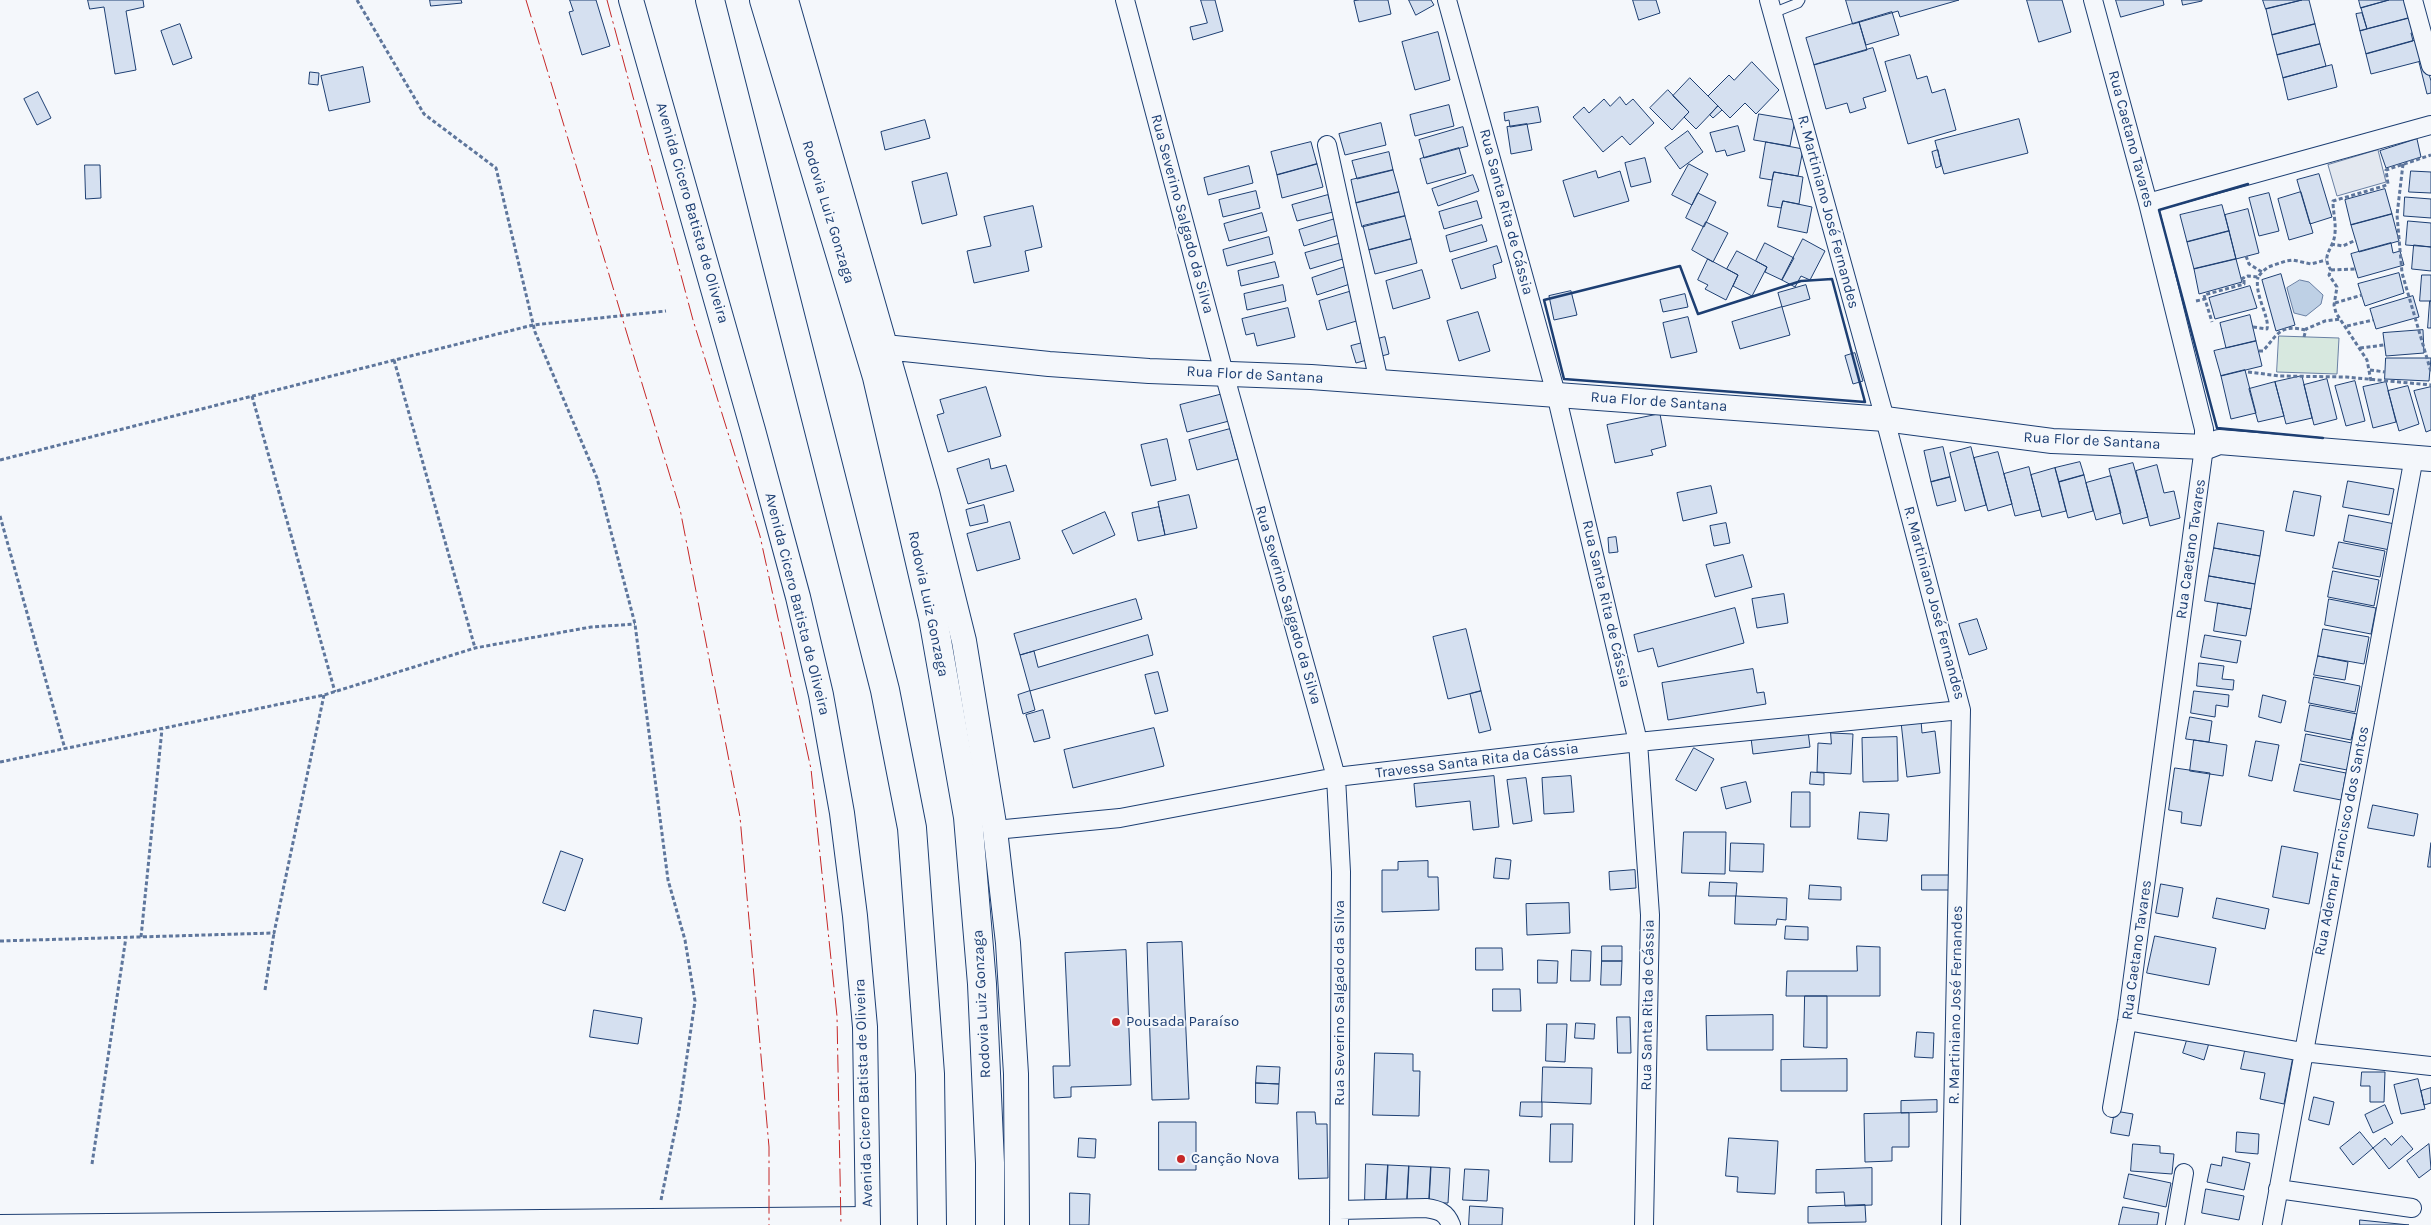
<!DOCTYPE html>
<html>
<head>
<meta charset="utf-8">
<style>
  body { margin:0 }
  canvas { display:block; background:#f4f7fb }
</style>
</head>
<body>
<canvas width="2431" height="1225"></canvas>
<script>
const context = document.querySelector('canvas').getContext('2d');
context.lineJoin = 'round';
function fillPath(path, color) {
  context.fillStyle = color;
  context.fill(path, 'evenodd');
}
function stroke(path, color, width, dash) {
  context.strokeStyle = color;
  context.lineWidth = width;
  context.lineCap = dash ? 'butt' : 'round';
  context.setLineDash(dash || []);
  context.stroke(path);
}
function drawText(font, color, halo, rows, align = 'center') {
  context.font = font + ' Karla,sans-serif';
  context.lineWidth = 4;
  context.setLineDash([]);
  context.textBaseline = 'middle';
  context.strokeStyle = halo;
  context.fillStyle = color;
  for (const [text, x, y, turn = 0] of rows) {
    context.save();
    context.translate(x, y);
    context.rotate((+turn || 0) * Math.PI / 180);
    context.textAlign = isNaN(turn) ? turn : align;
    if (halo) context.strokeText(text, 0, 0);
    context.fillText(text, 0, 0);
    context.restore();
  }
}
const green = new Path2D(`
  M2279,336L2339,338L2337,374L2277,372Z`);
fillPath(green, '#d7e8df');
stroke(green, '#687fa3', 1);
const parking = new Path2D(`
  M2378,150L2386,182L2337,196L2328,165Z`);
fillPath(parking, '#e3e8f0');
stroke(parking, '#687fa3', 1);
const water = new Path2D(`
  M2300,280L2309,282L2323,295L2321,304L2306,316L2294,313L2287,288Z`);
fillPath(water, '#bed0e5');
stroke(water, '#687fa3', 1);
const building = new Path2D(`
  M88,0H143L144,7L126,11L136,70L115,74L104,7L90,9Z
  M430,0H461L462,3L431,6Z
  M570,0H596L610,46L582,55L569,12L573,11Z
  M1201,0H1215L1223,31L1193,40L1190,27L1207,23Z
  M1360,0H1388L1391,14L1359,22L1354,1Z
  M1409,0H1431L1434,5L1416,15Z
  M1633,0H1656L1660,13L1639,20Z
  M1846,0H1959L1900,17L1898,11L1853,24Z
  M2027,0H2062L2071,32L2039,42Z
  M2116,0H2163L2164,5L2121,17Z
  M2182,0H2202V1L2183,5Z
  M2263,0H2302L2266,9Z
  M2302,0H2309L2315,24L2272,35L2266,9Z
  M2359,0H2389L2361,8Z
  M2389,0H2409L2413,17L2367,29L2361,8Z
  M1892,12L1899,35L1866,45L1859,22Z
  M2362,13L2367,29L2360,31L2356,14Z
  M2413,17L2417,32L2411,33L2413,41L2366,54L2360,31Z
  M1859,22L1867,50L1814,65L1806,38Z
  M180,24L192,58L173,65L161,31Z
  M2315,24L2320,44L2277,55L2272,35Z
  M1438,32L1450,80L1415,90L1402,42Z
  M2420,39L2425,60L2371,74L2366,54Z
  M2320,44L2326,66L2283,78L2277,55Z
  M1873,48L1886,91L1863,98L1866,108L1850,113L1847,103L1826,109L1814,65Z
  M1910,55L1917,79L1927,76L1932,93L1945,89L1956,130L1908,144L1885,62Z
  M2425,60L2431,81V93L2427,94L2419,62Z
  M1752,62L1779,90L1756,114L1745,103L1730,118L1708,96L1729,75L1734,80Z
  M2332,65L2337,87L2288,100L2283,78Z
  M363,67L370,102L329,111L321,76Z
  M310,72L319,73L318,85L309,84Z
  M1690,78L1718,106L1696,129L1684,117L1689,112L1673,96Z
  M1668,90L1689,112L1672,130L1650,108Z
  M38,92L51,118L37,125L24,99Z
  M1620,97L1626,105L1633,99L1654,123L1630,145L1622,136L1603,152L1573,117L1584,107L1589,113L1604,99L1610,106Z
  M1449,105L1454,126L1415,136L1410,115Z
  M1718,106L1722,110L1713,118L1710,115Z
  M1538,107L1541,122L1510,127L1509,120L1505,121L1504,113Z
  M1759,114L1795,120L1790,146L1754,140Z
  M2019,119L2028,153L1944,174L1935,141Z
  M925,120L930,138L885,150L881,132Z
  M1381,123L1386,145L1345,155L1339,134Z
  M1527,124L1532,150L1511,154L1507,127Z
  M1738,126L1745,151L1727,156L1725,150L1716,152L1710,133Z
  M1463,127L1468,146L1424,158L1419,140Z
  M1688,131L1703,152L1680,169L1665,148Z
  M2417,139L2421,157L2386,168L2380,151Z
  M1311,142L1317,164L1277,175L1271,152Z
  M1766,142L1803,149L1798,176L1774,172L1772,180L1760,178Z
  M1459,148L1466,173L1427,184L1420,159Z
  M1938,150L1941,166L1936,168L1932,152Z
  M1389,152L1393,170L1357,179L1352,161Z
  M1645,158L1651,182L1631,187L1625,163Z
  M1317,164L1323,187L1282,198L1277,175Z
  M1689,164L1708,174L1692,205L1672,195Z
  M85,165H100L101,198L86,199Z
  M1249,166L1253,183L1208,195L1204,178Z
  M1393,170L1399,192L1356,203L1351,180Z
  M1596,171L1598,178L1620,171L1629,201L1574,217L1563,181Z
  M2411,171L2431,172V193L2409,192Z
  M1774,172L1803,177L1799,204L1783,201L1781,208L1768,206Z
  M947,173L957,215L922,224L912,182Z
  M2319,174L2332,217L2310,224L2297,180Z
  M1473,175L1479,191L1438,206L1432,189Z
  M2385,189L2392,214L2351,225L2345,200Z
  M1256,191L1260,208L1223,217L1219,200Z
  M1399,192L1405,216L1362,227L1356,203Z
  M2301,192L2313,233L2289,240L2278,199Z
  M1698,193L1716,202L1704,227L1686,218Z
  M2269,193L2279,231L2259,236L2249,198Z
  M1328,195L1333,212L1297,221L1292,205Z
  M2405,197L2431,199V218L2404,216Z
  M1477,201L1482,218L1444,229L1439,212Z
  M1783,201L1812,207L1807,233L1778,227Z
  M2222,205L2229,231L2187,242L2180,215Z
  M1033,206L1042,247L1025,251L1029,271L974,283L967,251L991,246L984,217Z
  M2248,209L2259,253L2236,259L2225,215Z
  M1262,213L1267,231L1229,241L1224,224Z
  M2392,214L2399,241L2359,252L2351,225Z
  M1405,216L1411,239L1369,250L1363,226Z
  M1335,219L1339,235L1304,246L1299,230Z
  M2408,221L2431,223V247L2406,245Z
  M1706,222L1728,233L1713,262L1692,250Z
  M1482,225L1487,241L1450,252L1446,236Z
  M2229,231L2236,259L2194,269L2187,242Z
  M1269,237L1273,254L1227,266L1223,250Z
  M1411,239L1417,263L1375,274L1369,250Z
  M1803,239L1825,251L1810,280L1801,276L1795,287L1782,280Z
  M1342,243L1346,258L1310,269L1305,253Z
  M1765,243L1794,258L1782,280L1765,272L1767,267L1756,261Z
  M2391,243L2393,253L2400,251L2404,265L2358,278L2351,254Z
  M2414,245L2431,247V271L2412,269Z
  M1497,246L1502,262L1493,265L1496,278L1461,289L1452,260Z
  M1737,251L1767,267L1752,296L1733,286L1738,275L1727,269Z
  M1708,259L1738,275L1726,300L1705,289L1708,285L1698,280Z
  M2236,259L2242,282L2199,294L2194,269Z
  M1275,262L1279,277L1241,286L1238,271Z
  M1348,266L1353,283L1317,295L1312,278Z
  M1422,270L1430,298L1393,309L1386,281Z
  M2399,273L2404,293L2365,306L2358,284Z
  M2281,274L2295,325L2276,331L2262,280Z
  M2422,275H2431V301H2420Z
  M1283,285L1286,301L1247,310L1244,294Z
  M1806,285L1810,299L1782,307L1778,293Z
  M2250,286L2257,308L2215,319L2209,298Z
  M1362,288L1363,319L1327,330L1319,301Z
  M1571,291L1577,315L1554,320L1549,296Z
  M1685,294L1688,307L1663,312L1660,300Z
  M2413,296L2419,317L2376,329L2370,309Z
  M2430,301H2431V328H2428Z
  M1782,307L1790,335L1740,349L1732,322Z
  M1288,308L1295,337L1257,346L1254,333L1246,335L1242,319Z
  M1478,312L1490,351L1459,361L1447,321Z
  M2250,315L2256,341L2226,348L2220,323Z
  M1688,317L1697,352L1671,358L1663,323Z
  M2423,330L2424,353L2386,356L2383,333Z
  M1385,337L1389,354L1356,363L1351,346Z
  M2256,341L2262,366L2221,376L2214,351Z
  M1855,353L1863,381L1853,384L1845,356Z
  M2386,358H2431L2429,381L2385,379Z
  M2245,370L2256,413L2231,419L2221,376Z
  M2302,376L2312,418L2286,424L2275,382Z
  M2327,379L2337,419L2314,425L2304,385Z
  M2355,381L2365,421L2346,426L2335,386Z
  M2275,382L2284,416L2258,422L2249,389Z
  M2386,382L2396,422L2373,428L2363,387Z
  M2408,386L2419,424L2399,431L2388,391Z
  M986,387L1001,436L948,452L937,415L944,413L940,400Z
  M2431,387V430L2426,432L2414,391Z
  M1223,394L1229,421L1187,432L1180,405Z
  M1660,414L1666,446L1651,450L1653,455L1615,463L1607,425Z
  M1230,429L1238,459L1197,470L1189,440Z
  M1167,439L1176,480L1151,486L1141,445Z
  M1943,447L1950,477L1931,482L1924,451Z
  M1971,447L1986,505L1965,511L1950,453Z
  M1998,452L2012,504L1988,511L1974,458Z
  M989,459L991,469L1006,465L1014,491L968,504L957,469Z
  M2080,462L2084,475L2059,482L2055,468Z
  M2133,463L2148,517L2123,524L2109,469Z
  M2157,465L2164,493L2174,491L2180,518L2150,526L2136,471Z
  M2029,467L2040,510L2015,516L2004,474Z
  M2055,468L2066,511L2042,517L2031,475Z
  M2084,475L2093,511L2068,518L2059,482Z
  M2111,476L2121,513L2096,520L2086,483Z
  M1950,477L1956,501L1937,506L1931,482Z
  M2348,481L2394,489L2389,515L2343,507Z
  M1711,486L1717,513L1683,521L1677,493Z
  M2294,491L2321,496L2314,536L2286,531Z
  M1189,495L1197,528L1165,535L1158,502Z
  M984,505L988,522L970,526L966,510Z
  M1159,507L1165,535L1138,541L1132,513Z
  M1105,512L1115,535L1073,554L1062,531Z
  M2349,515L2395,524L2390,550L2344,541Z
  M1010,522L1020,559L977,571L967,534Z
  M1726,523L1730,543L1714,546L1710,526Z
  M2218,523L2264,531L2260,556L2214,548Z
  M1616,537L1618,552L1609,553L1608,538Z
  M2339,542L2385,551L2380,577L2333,568Z
  M2214,548L2260,556L2255,584L2209,576Z
  M1743,555L1752,587L1715,597L1706,565Z
  M2333,571L2379,580L2374,606L2328,597Z
  M2209,576L2255,584L2251,609L2205,601Z
  M1784,594L1788,623L1757,628L1752,599Z
  M1136,599L1142,619L1020,655L1014,634Z
  M2329,599L2376,608L2371,634L2325,625Z
  M2218,603L2251,609L2246,636L2214,631Z
  M1735,608L1744,643L1658,667L1653,648L1638,652L1634,635Z
  M1977,619L1987,649L1969,655L1959,624Z
  M1466,629L1481,691L1448,699L1433,637Z
  M2323,629L2369,637L2364,664L2318,656Z
  M1148,635L1153,655L1030,691L1020,655L1034,651L1038,667Z
  M2205,635L2241,641L2237,663L2201,657Z
  M2318,656L2348,662L2345,680L2314,675Z
  M2199,663L2224,666L2222,679L2234,680L2233,690L2197,686Z
  M1753,669L1757,693L1764,692L1766,704L1668,720L1662,683Z
  M1158,672L1168,711L1155,714L1145,675Z
  M2314,677L2360,686L2355,712L2309,703Z
  M1030,691L1035,710L1023,714L1018,695Z
  M1481,691L1491,730L1479,733L1470,694Z
  M2194,691L2229,695L2228,707L2216,705L2215,717L2191,713Z
  M2263,695L2286,701L2281,723L2259,717Z
  M2310,705L2357,714L2351,740L2305,731Z
  M1043,710L1050,738L1034,742L1026,715Z
  M2190,717L2212,721L2209,742L2186,739Z
  M1921,720L1922,733L1935,731L1940,773L1907,777L1901,722Z
  M1154,728L1164,766L1073,788L1064,750Z
  M1808,731L1810,747L1753,754L1751,738Z
  M1831,733L1853,734L1851,774L1817,772L1818,743L1831,744Z
  M2306,734L2352,743L2347,770L2301,761Z
  M1897,737L1898,781L1863,782L1862,738Z
  M2194,740L2227,745L2223,776L2190,771Z
  M2256,741L2279,745L2272,781L2249,776Z
  M1694,748L1714,759L1696,791L1676,780Z
  M2300,764L2346,773L2341,800L2294,791Z
  M2175,768L2210,773L2201,826L2181,823L2182,812L2169,810Z
  M1811,772L1824,773V785L1810,784Z
  M1494,776L1499,827L1473,830L1470,801L1416,807L1414,784Z
  M1571,776L1574,812L1544,814L1542,778Z
  M1526,778L1532,821L1513,824L1507,780Z
  M1746,782L1751,802L1726,809L1721,788Z
  M1792,792H1810V827H1791Z
  M2373,805L2418,814L2414,836L2368,828Z
  M1860,812L1889,814L1887,841L1858,839Z
  M1684,832H1726L1725,874L1682,873Z
  M1731,843L1764,844L1763,872L1730,871Z
  M2431,843V867H2428Z
  M2282,846L2318,853L2309,904L2273,897Z
  M561,851L583,859L565,911L543,903Z
  M1496,858L1511,860L1509,879L1494,878Z
  M1428,861V877H1438L1439,910L1382,912V870H1398V862Z
  M1635,870L1636,888L1610,890L1609,872Z
  M1922,875H1952V890H1922Z
  M1710,882L1737,883L1736,896H1709Z
  M2161,884L2183,888L2178,917L2156,913Z
  M1810,885L1841,887V900L1809,899Z
  M1736,896L1787,898L1786,920L1777,919L1776,925L1735,924Z
  M2217,898L2269,909L2265,929L2213,918Z
  M1569,903L1570,933L1527,935L1526,904Z
  M1786,926L1808,927V940L1785,939Z
  M2155,936L2216,948L2209,985L2147,973Z
  M1182,942L1189,1099L1152,1100L1147,943Z
  M1602,946H1622V961H1602Z
  M1857,946L1880,947V996H1786L1787,971H1857Z
  M1476,948H1502L1503,970H1476Z
  M1126,950L1131,1085L1071,1087V1097L1054,1098L1053,1066H1070L1065,953Z
  M1572,950L1591,951L1590,981H1571Z
  M1538,960L1558,961L1557,983H1538Z
  M1602,961H1622L1621,985H1601Z
  M1493,989H1520L1521,1011H1493Z
  M1805,996H1827V1048L1804,1047Z
  M594,1010L642,1018L638,1044L590,1037Z
  M1773,1015V1050H1707L1706,1016Z
  M1617,1017H1630L1631,1053H1618Z
  M1576,1023L1595,1024L1594,1039L1575,1038Z
  M1547,1024H1567L1565,1062L1546,1061Z
  M1917,1032L1934,1033L1933,1058L1915,1057Z
  M2188,1037L2209,1043L2204,1060L2183,1053Z
  M2247,1042L2294,1051L2284,1104L2260,1099L2265,1073L2241,1069Z
  M1375,1053L1413,1054V1071H1420L1419,1116L1373,1115Z
  M1847,1059V1091H1781V1060Z
  M1257,1066L1280,1067L1279,1084L1256,1083Z
  M1543,1067L1592,1068L1591,1104L1542,1102Z
  M2362,1072H2385L2384,1102H2370V1086H2361Z
  M2418,1079L2425,1109L2401,1114L2394,1085Z
  M1256,1083L1279,1084L1278,1104L1256,1103Z
  M2431,1088V1103L2424,1105L2421,1091Z
  M2314,1097L2334,1102L2329,1125L2309,1120Z
  M1937,1100V1112L1901,1113V1101Z
  M1521,1102H1542V1117L1520,1116Z
  M2385,1105L2393,1123L2373,1133L2365,1115Z
  M2115,1111L2133,1114L2129,1136L2111,1133Z
  M1297,1112H1315L1316,1124H1327L1328,1178L1299,1179Z
  M1909,1113V1147H1892V1161L1865,1162L1864,1114Z
  M1159,1122H1196V1170H1159Z
  M1551,1124H1573L1572,1162H1550Z
  M2237,1132L2259,1134L2258,1154L2236,1152Z
  M2360,1132L2373,1148L2353,1165L2340,1148Z
  M2402,1136L2413,1149L2389,1169L2373,1148L2385,1138L2391,1145Z
  M1079,1138L1096,1139L1095,1158L1078,1157Z
  M1729,1138L1778,1141L1775,1194L1737,1192L1738,1177L1726,1176Z
  M2133,1144L2160,1146V1153L2174,1154L2172,1174L2131,1171Z
  M2429,1144L2431,1169L2419,1178L2407,1161Z
  M2223,1157L2250,1163L2244,1190L2207,1182L2211,1164L2221,1166Z
  M1366,1164L1388,1165L1386,1201L1365,1200Z
  M1388,1165L1409,1166L1407,1202L1386,1201Z
  M1409,1166L1431,1167L1429,1203L1407,1202Z
  M1431,1167L1450,1168L1448,1203H1429Z
  M1872,1168V1205L1845,1206L1844,1192L1816,1193V1170Z
  M1465,1169L1489,1170L1487,1201L1463,1200Z
  M2129,1174L2171,1183L2166,1207L2124,1198Z
  M2206,1189L2244,1196L2239,1220L2202,1213Z
  M1070,1193L1090,1194L1089,1225H1070Z
  M1865,1205L1866,1222L1808,1223V1207Z
  M1470,1206L1503,1208L1502,1225H1469Z
  M2123,1207L2159,1213L2157,1225H2119Z
  M2360,1220L2409,1225H2360Z`);
fillPath(building, '#d5e0f0');
stroke(building, '#1d3f73', 1);
const lane = new Path2D(`
  M1773,13L1798,3L1800,0`);
const street = new Path2D(`
  M1125,0L1224,373L1336,777L1341,872L1339,1225
  M1447,0L1556,394L1638,742L1650,915L1644,1225
  M1769,0L1885,419L1961,710L1951,1225
  M2093,0L2148,203L2204,429V447L2127,1021L2112,1108
  M2413,0L2431,66
  M1327,145L1379,382
  M2148,203L2431,125
  M995,830L1120,818L1336,777L1638,742L1961,710
  M2127,1021L2303,1052L2431,1066
  M2278,1189L2412,1208
  M1339,1210L1426,1208C1439,1210 1446,1212 1451,1225
  M0,1224L868,1216
  M2175,1225L2184,1173
  M2272,1225L2414,457`);
const secondary = new Path2D(`
  M631,0L753,430L798,597L821,695L842,813L855,916L865,1027L868,1225
  M786,0L927,492L964,641L995,830L1008,943L1016,1074L1017,1225
  M885,347L1049,364L1149,371L1311,377L1885,419L2052,441L2206,447L2219,442L2431,459`);
const highway = new Path2D(`
  M710,0L885,690L912,828L930,1074L932,1225
  M764,0L877,377L933,618L968,817L982,984L990,1163V1225`);
stroke(lane, '#1d3f73', 11);
stroke(street, '#1d3f73', 20);
stroke(secondary, '#1d3f73', 26);
stroke(highway, '#1d3f73', 30);
stroke(new Path2D(`
  M357,0L424,114L496,168L535,332L597,478L635,624L668,880L685,940L695,1001L679,1111L661,1200
  M2403,164L2397,215L2402,273L2431,372
  M2331,244L2343,246L2356,240
  M2246,256L2249,264L2262,272L2268,267L2286,261L2293,260L2311,264L2326,260
  M2331,270L2355,269
  M2241,279L2248,276L2258,277L2262,272
  M2205,299L2204,295L2244,284V277
  M2196,301L2205,299L2212,322
  M2335,303L2362,295
  M2347,326L2373,320
  M2253,327L2267,329C2270,317 2254,295 2258,277
  M2304,337L2306,329L2325,321L2341,319
  M2360,348L2384,345
  M2259,351H2263C2278,334 2280,324 2305,330
  M394,360L475,648
  M2370,370L2385,372
  M2248,372L2280,376L2346,377L2431,385
  M2371,381L2367,360L2336,313L2334,305L2337,287L2329,275L2331,270C2320,255 2334,249 2335,233C2336,222 2333,212 2333,201L2384,186L2388,184L2386,170L2431,155
  M252,396L335,692
  M0,460L533,325L666,311
  M0,516L65,749
  M0,762L324,695L475,648L591,627L635,624
  M141,937L162,729
  M0,941L274,933L324,695
  M265,990L274,933
  M92,1164L126,937`), '#5e769c', 3, [4, 2.5]);
stroke(lane, '#f4f7fb', 9);
stroke(street, '#f4f7fb', 18);
stroke(secondary, '#f4f7fb', 24);
stroke(highway, '#f4f7fb', 28);
stroke(new Path2D(`
  M2248,184L2159,210L2217,428L2323,438`), '#1d3f73', 1, [6, 2.5]);
stroke(new Path2D(`
  M2248,184L2159,210L2217,428L2323,438
  M1680,266L1698,314L1801,281L1832,279L1865,402L1564,379L1544,300Z`), '#1d3f73', 2.5);
stroke(new Path2D(`
  M526,0L680,509L740,817L769,1147V1225
  M607,0L693,320L760,536L811,769L837,1016L841,1225`), '#c62828', 1, [18, 4, 2.5, 4]);
for (const [x, y, r, color] of [
  [1116,1022,5,"#c62828"],
  [1181,1159,5,"#c62828"]
]) {
  const dot = new Path2D();
  dot.arc(x, y, r, 0, 2 * Math.PI);
  context.fillStyle = color;
  context.fill(dot);
  stroke(dot, '#f4f7fb', 2);
}
drawText('15px', '#1d3f73', '#f4f7fb', [
  ["Rua Caetano Tavares",2131,139,75],
  ["Rodovia Luiz Gonzaga",828,212,73],
  ["Rua Santa Rita de Cássia",1506,212,75],
  ["R. Martiniano José Fernandes",1828,212,75],
  ["Avenida Cicero Batista de Oliveira",692,213,74],
  ["Rua Severino Salgado da Silva",1182,214,75],
  ["Rua Flor de Santana",1255,375,3],
  ["Rua Flor de Santana",1659,402,4],
  ["Rua Flor de Santana",2092,441,3],
  ["Rua Caetano Tavares",2191,549,-82],
  ["R. Martiniano José Fernandes",1934,603,75],
  ["Avenida Cicero Batista de Oliveira",797,604,76],
  ["Rodovia Luiz Gonzaga",928,604,78],
  ["Rua Santa Rita de Cássia",1606,604,77],
  ["Rua Severino Salgado da Silva",1288,605,74],
  ["Travessa Santa Rita da Cássia",1477,761,-7],
  ["Rua Ademar Francisco dos Santos",2342,841,-79],
  ["Rua Caetano Tavares",2137,950,-82],
  ["Rua Severino Salgado da Silva",1340,1003,-90],
  ["Rodovia Luiz Gonzaga",982,1004,-93],
  ["Rua Santa Rita de Cássia",1648,1005,-89],
  ["R. Martiniano José Fernandes",1956,1005,-89],
  ["Avenida Cicero Batista de Oliveira",864,1093,-92]
]);
drawText('15px', '#1d3f73', '#f4f7fb', [
  ["Pousada Paraíso",1126,1022],
  ["Canção Nova",1191,1159]
], 'left');
</script>
</body>
</html>
